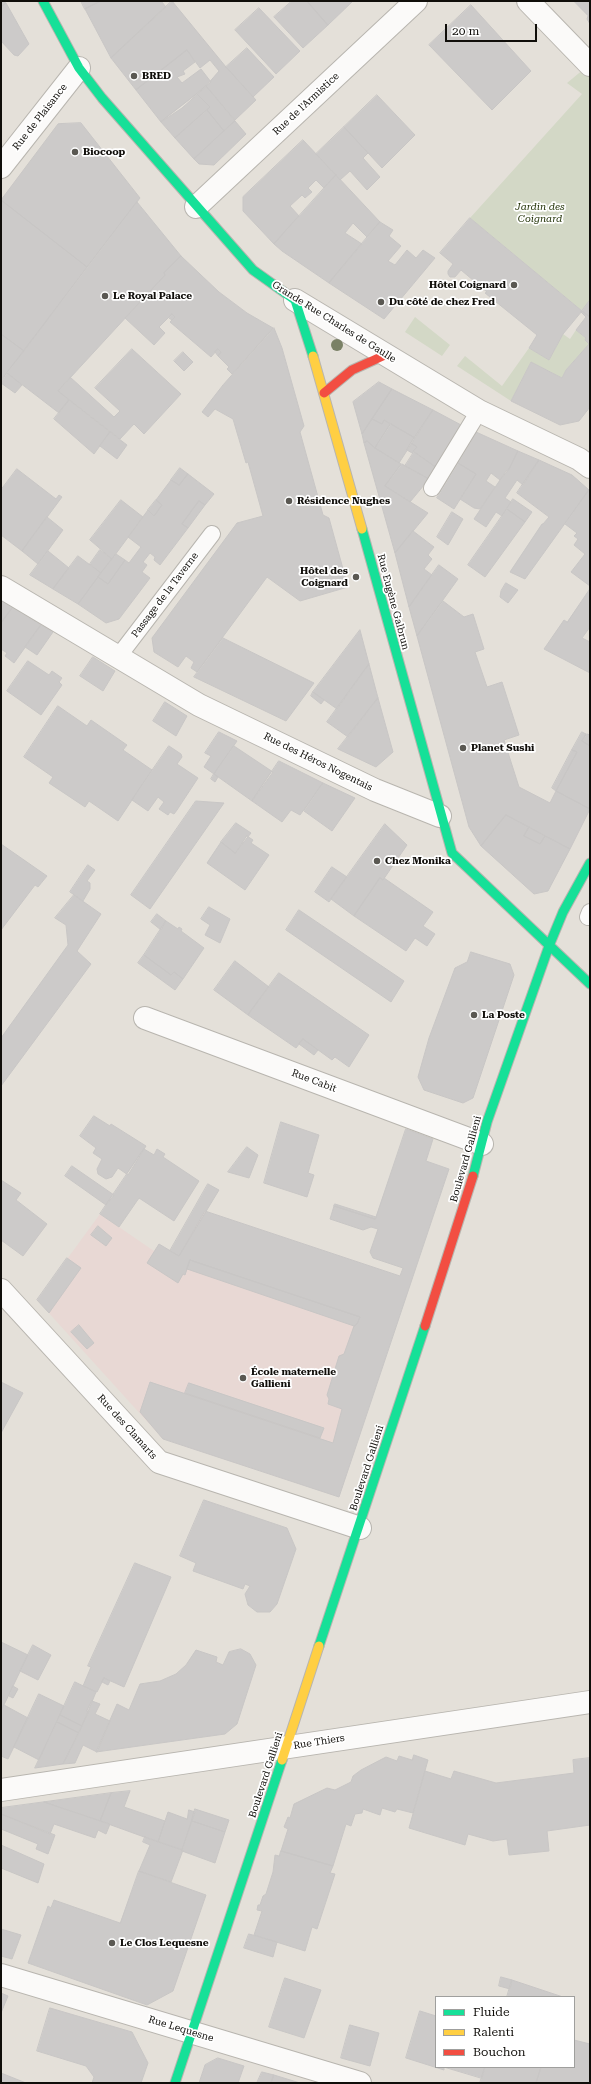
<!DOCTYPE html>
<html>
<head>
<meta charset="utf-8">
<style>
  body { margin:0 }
  #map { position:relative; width:591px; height:2084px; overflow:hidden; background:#e4e0d9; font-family:"Roboto Serif",serif }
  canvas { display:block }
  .frame { position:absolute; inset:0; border:2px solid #100e0a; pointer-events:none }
  .legend { position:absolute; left:435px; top:1996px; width:140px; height:72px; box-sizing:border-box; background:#fff; border:1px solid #9f9f9d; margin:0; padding:5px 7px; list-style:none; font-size:12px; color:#100e0a }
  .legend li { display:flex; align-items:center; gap:8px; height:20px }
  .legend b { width:20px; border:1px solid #9f9f9d }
  .scale { position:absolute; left:445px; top:24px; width:92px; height:18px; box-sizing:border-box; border:2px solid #100e0a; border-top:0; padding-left:5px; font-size:12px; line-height:14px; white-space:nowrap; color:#100e0a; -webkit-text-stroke:3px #fff; paint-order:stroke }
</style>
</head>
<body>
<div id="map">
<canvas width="591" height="2084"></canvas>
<div class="frame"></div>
<ul class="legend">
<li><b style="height:5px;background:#16e098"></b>Fluide</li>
<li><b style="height:5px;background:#ffcf43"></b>Ralenti</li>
<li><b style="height:5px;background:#f24e42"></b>Bouchon</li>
</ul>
<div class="scale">20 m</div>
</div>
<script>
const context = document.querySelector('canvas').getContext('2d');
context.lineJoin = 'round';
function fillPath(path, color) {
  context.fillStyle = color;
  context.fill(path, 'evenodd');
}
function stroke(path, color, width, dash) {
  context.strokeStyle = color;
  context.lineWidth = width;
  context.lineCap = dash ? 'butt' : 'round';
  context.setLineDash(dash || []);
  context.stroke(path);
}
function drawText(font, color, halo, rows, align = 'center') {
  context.font = font + ' "Roboto Serif",serif';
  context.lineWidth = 3.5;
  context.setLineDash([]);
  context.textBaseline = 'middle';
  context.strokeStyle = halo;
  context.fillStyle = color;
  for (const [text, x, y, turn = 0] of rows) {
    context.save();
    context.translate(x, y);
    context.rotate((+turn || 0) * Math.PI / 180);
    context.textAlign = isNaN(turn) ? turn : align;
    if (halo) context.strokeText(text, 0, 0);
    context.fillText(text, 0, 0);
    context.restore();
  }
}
fillPath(new Path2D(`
  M205,1211L400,1276L366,1415L339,1497L163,1439L37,1300L100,1214L154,1251L159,1244L179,1256Z`), '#e8d8d4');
fillPath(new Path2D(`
  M590,64V300L582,311L470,218L582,94L567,83Z
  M415,317L450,345L442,356L405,332Z
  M576,330L586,338L585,340L589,344L566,370L562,378L531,362L511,401L457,366L465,356L502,386L529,348L549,360L563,334L570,339Z`), '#d3d8c6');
const building = new Path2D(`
  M1,1L6,3L1,7Z
  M81,1H101L85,9Z
  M101,1H161L166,7L111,58L85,9Z
  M172,1L226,67L256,100L235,120L206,86L219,71L210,60L200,68L187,50L136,90L111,58Z
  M292,1H307L328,25L303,48L274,17Z
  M307,1H353L328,25Z
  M574,1H590V24L587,19L588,16Z
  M6,3L29,44L18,56L14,55L1,41V7Z
  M471,5L531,71L492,110L429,45Z
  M259,8L300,51L276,74L235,30Z
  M247,48L274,77L253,97L226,67Z
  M187,50L195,62L183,71L185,74L177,77L182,83L201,69L211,82L182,108L161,122L136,90Z
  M206,86L235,121L224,131L207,110L210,107L197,94Z
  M197,94L210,107L175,138L161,122Z
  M377,95L415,135L382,168L344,127Z
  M207,110L224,131L194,159L175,138Z
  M235,121L246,134L214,165L199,164L194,159Z
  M81,123L140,198L87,267L1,200L58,124Z
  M344,127L368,153L363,158L380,177L367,190L350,171L340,180L316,154Z
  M303,140L336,175L324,188L316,180L308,188L312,192L305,198L302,195L290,206L299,216L274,244L243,211V197Z
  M336,175L380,222L367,237L353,223L345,233L362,244L329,283L282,251L274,244Z
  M1,200L87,267L24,351L1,334Z
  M137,202L181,256L164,273L165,275L58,391L69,400L59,413L7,373Z
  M470,218L582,311L563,334L549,360L529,348L537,335L485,293L487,292L461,270L455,277H450L448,274V271L453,264L440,253Z
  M380,222L393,230L389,236L401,246L388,261L395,265L407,250L416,258L423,250L435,258L384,319L329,283Z
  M181,256L219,292L247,313L273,328L232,374L227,369L229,367L218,356L221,352L218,349L211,357L170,322L175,317L172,314L159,327L165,333L154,345L125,318L165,275L164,273Z
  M590,300V317L582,311Z
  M582,311L590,317V407L579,421L560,425L511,401L531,362L562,378L566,370L589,344L585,340L586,338L576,330L586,317L581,312Z
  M172,314L175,317L172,320L169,318Z
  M274,328L282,348L304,426L300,432L323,515L329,518L348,587L300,601L267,577L197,672L191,668L194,662L186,656L178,667L154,652L152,638L237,523L263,516L248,462L246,463L233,419L215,409L208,417L202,412L223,385Z
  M1,334L24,351L1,380Z
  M132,349L181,394L144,434L134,424L120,439L58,391L70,377L114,417L120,411L95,388Z
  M218,349L221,352L218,356L215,352Z
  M183,352L193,362L184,371L174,361Z
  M7,373L22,385L15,393L1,383Z
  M379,382L392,389L362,434L353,402Z
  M392,389L433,410L415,438L384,420L382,424L372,419Z
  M69,400L110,432L94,454L54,419Z
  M433,410L463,426L437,468L413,451L417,447L411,443Z
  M372,419L382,424L384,420L390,424L375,448L367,441L364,443L362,434Z
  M391,424L415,438L399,463L375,448Z
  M110,432L127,445L117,459L100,446Z
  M476,432L518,451L509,469L500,480L491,473L486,481L495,487L480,509L474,508L460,499L476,474L458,463Z
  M367,441L375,448L401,464L385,486L428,513L395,553L364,443Z
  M411,443L417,447L412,453L407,450Z
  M518,451L539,460L523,485L517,480L505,498L511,502L502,516L496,512L486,527L474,519L506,471L509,469Z
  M414,452L437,468L429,479L405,466Z
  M539,460L572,475L589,490L525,579L510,572L542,524H543L549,517L517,493Z
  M458,463L476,474L454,509L437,498Z
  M402,464L429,479L410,502L385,486Z
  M180,468L188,474L179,485L171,480Z
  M17,469L56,499L59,495L62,497L22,551L1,535V490Z
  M188,474L214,494L205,505L199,501L182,524L188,528L160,565L154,560L155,557L150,553L143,562L147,565L142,572L150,578L119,619L106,623L78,604L98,577L108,584L125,560L129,563L141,547L128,537L148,510L154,516L162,505L156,500L171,480L179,485Z
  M589,490L590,491V586L571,572L585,554L574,545L578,539L574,536L577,533L565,524Z
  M513,499L532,512L525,522L507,509Z
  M121,500L143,517L112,559L90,540Z
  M156,500L162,505L154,516L148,510Z
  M199,501L205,505L188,528L182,524Z
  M507,509L525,522L485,577L468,565Z
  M452,512L463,519L448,545L437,537Z
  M47,517L63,530L38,564L22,551Z
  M413,531L434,547L428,555L432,559L424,569L432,575L409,607L395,553Z
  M100,550L112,559L101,573L90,564Z
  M48,551L69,568L53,589L30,575Z
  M116,554L125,560L108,584L98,577Z
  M78,556L101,573L78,604L53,589Z
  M439,565L458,579L417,636L409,607Z
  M506,583L518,590L508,603L500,597L501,591Z
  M590,589V627L582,638L590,642V673L544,649L564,620L567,622Z
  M1,600L13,607L1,623Z
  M443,601L464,617L473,614L484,649L475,652L487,687L502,682L519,735L504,740L519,787L550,803L556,791L590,809L570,849L506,815L481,846L469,827L417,636Z
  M13,607L41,625L14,663L5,656L7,653L1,649V623Z
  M41,625L53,632L37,655L25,647Z
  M360,630L369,664L337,709L313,692Z
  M223,638L314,683L286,721L194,677Z
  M93,657L115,671L103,691L80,676Z
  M28,661L49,675L52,671L62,678L59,682L62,685L41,715L7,691Z
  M369,664L378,698L348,737L327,722Z
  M313,692L324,700L321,704L311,696Z
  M378,698L393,752L376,767L338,749Z
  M165,702L187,716L176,736L153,721Z
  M58,706L87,726L91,720L127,745L123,750L152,770L118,821L89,801L85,807L49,783L53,777L24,757Z
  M219,732L237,741L214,774L204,767L211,756L205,753Z
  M582,732L586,734L582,741L590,746V809L556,791L577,752L572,750Z
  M587,734L590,735V746L582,741Z
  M169,746L181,754L182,757L177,764L198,778L177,810L174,814L170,812L168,815L159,809L164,802L158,797L148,811L132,800Z
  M234,746L273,772L252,801L214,774Z
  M572,750L577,752L556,791L552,788Z
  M279,761L323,783L300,815L291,810L282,822L252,801Z
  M214,774L218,777L215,782L211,779Z
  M323,783L355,798L332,831L304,811Z
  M196,801L224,803L150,909L131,895Z
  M506,815L529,827L524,836L540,844L545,836L570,849L548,891L534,894L481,846Z
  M236,823L251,833L235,853L221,842Z
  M385,824L407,845L383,880L380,878L354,916L331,899Z
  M529,827L545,836L540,844L524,836Z
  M247,836L253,840L251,843L269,855L245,890L207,863L221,842L235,853Z
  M1,844L47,876L38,887L35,885L1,930Z
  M88,865L95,870L87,881L90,883V889L83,901L70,892Z
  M332,867L347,877L329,902L315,892Z
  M380,878L383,880L384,878L433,912L423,926L435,934L427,946L415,938L406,951L354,916Z
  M74,895L101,914L77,951L91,964L1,1086V1038L68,945L66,925L55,918Z
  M209,907L230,919L220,943L205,935L210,925L201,919Z
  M299,910L404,981L391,1002L286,930Z
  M157,914L166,921L161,930L151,922Z
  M166,921L178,929L179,927L182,929L181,931L204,948L183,979L174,972L171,975L144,955Z
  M471,952L510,964L514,975L473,1098L463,1103L424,1090L418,1077L429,1038L455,968L467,962Z
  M144,955L171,975L174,972L183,979L175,990L138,963Z
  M235,961L269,987L248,1015L214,990Z
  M279,973L369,1035L349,1067L335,1057L332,1060L303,1039L296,1048L248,1015Z
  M303,1039L318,1050L314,1055L299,1044Z
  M94,1116L110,1126L111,1124L146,1146L128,1175L118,1168L112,1177L106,1179L98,1174L97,1169L102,1159L93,1153L96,1148L80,1136Z
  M281,1122L319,1135L308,1173L314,1175L307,1197L264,1183Z
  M406,1129L433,1139L426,1161L449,1169L339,1497L163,1439L140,1412L150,1382L333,1443L342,1409L328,1404L329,1399L327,1395L339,1356L344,1354L354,1326L357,1324L360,1317L190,1260L185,1275L183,1274L178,1283L147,1263L159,1244L179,1256L205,1211L400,1276L403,1268L373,1258L370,1252L378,1229L371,1227L363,1230L330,1219L334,1206L375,1219Z
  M247,1147L258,1155L249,1178L228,1172Z
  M144,1149L154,1155L157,1149L165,1154L163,1157L199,1181L174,1221L139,1198L119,1227L100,1214Z
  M72,1166L114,1195L106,1205L65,1176Z
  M1,1180L21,1193L16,1200L47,1224L23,1256L1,1240Z
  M208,1184L219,1190L179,1256L170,1251Z
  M335,1204L376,1217L375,1219L334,1206Z
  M98,1226L112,1238L106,1246L91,1235Z
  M67,1258L81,1268L49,1313L37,1300Z
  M190,1260L360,1317L357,1324L354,1326L187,1269Z
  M79,1325L94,1343L87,1349L71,1332Z
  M1,1382L23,1393L1,1433Z
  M189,1383L324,1428L320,1438L185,1393Z
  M204,1500L287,1528L296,1549L277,1604L270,1612H257L248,1605L245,1594L250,1586L245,1584L243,1589L193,1571L196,1563L180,1556Z
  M135,1563L171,1577L124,1687L104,1678L97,1692L83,1686L91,1667L88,1666Z
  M1,1642L28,1655L1,1711Z
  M33,1645L51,1655L38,1680L20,1671Z
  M241,1649L250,1654L256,1665L237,1724L225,1734L96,1752L117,1704L129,1710L140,1684L160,1681L176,1674L186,1665L196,1650L217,1657L216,1662L223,1665L229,1652Z
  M104,1678L110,1681L108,1685L102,1682Z
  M75,1682L96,1692L82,1726L60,1715Z
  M13,1686L18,1689L13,1698L9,1696Z
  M39,1694L64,1706L39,1760L14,1747Z
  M92,1701L100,1704L95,1714L110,1721L97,1752L83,1745L75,1763L63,1764L89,1711H87Z
  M4,1705L28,1718L8,1759L1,1756V1711Z
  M60,1715L82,1726L79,1733L57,1722Z
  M57,1722L79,1733L63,1764L35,1768Z
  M414,1755L428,1760L413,1813L397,1809L395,1812L382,1808L380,1815L363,1809L362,1813L355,1814L351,1826L346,1824L333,1866L281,1851L288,1829L284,1827L288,1817L290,1818L294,1804L327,1788L335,1790L351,1782L353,1776L361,1770L386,1757L397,1761L399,1756L412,1760Z
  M590,1758V1825L547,1831L549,1851L509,1855L507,1839L493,1841L468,1834L465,1845L409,1828L425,1771L451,1779L454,1771L496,1783L574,1773L573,1760Z
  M130,1791L124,1807L165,1821L158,1842L100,1821L111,1793Z
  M111,1793L100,1821L44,1802Z
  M44,1802L110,1824L106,1834L98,1830L95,1838L54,1824L50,1834L1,1814V1808Z
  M195,1809L229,1820L225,1832L192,1821Z
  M189,1810L195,1812L182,1850L158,1842L168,1812L187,1819Z
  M1,1814L55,1835L48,1854L36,1849L38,1844L1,1829Z
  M192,1821L225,1832L215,1863L182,1851Z
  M145,1837L183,1850L171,1882L139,1871L150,1845L143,1842Z
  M1,1845L44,1864L38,1883L1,1868Z
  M281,1851L333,1866L330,1873L335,1874L317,1929L312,1927L305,1951L254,1935L262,1911L257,1910L258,1905H260L263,1896L266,1894L273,1872L275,1855L279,1856Z
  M139,1871L206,1895L173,1991L147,2005L28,1963L48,1906L51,1908L54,1900L120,1923Z
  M1,1929L21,1935L12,1959L1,1956Z
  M249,1934L277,1942L273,1957L244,1948Z
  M501,1977L512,1980L510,1989L499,1986Z
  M285,1978L321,1990L304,2038L269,2027Z
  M512,1980L563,1997H507Z
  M1,1993L8,1996L1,2013Z
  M50,2008L132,2032L148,2063L141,2083H92L94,2077L86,2066L37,2051Z
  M420,2011L436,2016V2067H444V2070L406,2058Z
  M350,2025L379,2033L370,2066L341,2058Z
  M574,2040L590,2044V2083H536L541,2067H574Z
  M218,2058L244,2066L238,2083H199L205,2065Z
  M444,2067H485L482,2078Z
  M485,2067H541L536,2083H480Z
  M262,2072L274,2075L271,2083H257Z
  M1,2073L26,2083H1Z
  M274,2075L300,2083H271Z`);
fillPath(building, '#cccac9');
stroke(building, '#c8c6c5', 1);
const lane = new Path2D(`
  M432,488L479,411
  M118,657L212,534
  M588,917L590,912`);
const street = new Path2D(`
  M528,1L590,65
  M1,167L79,68
  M196,207L416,1
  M295,300L479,411L579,459L590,467
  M1,587L199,705L375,790L440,816
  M145,1018L482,1144
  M1,1290L159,1462L360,1528
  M1,1790L590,1702
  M1,1975L360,2083`);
const fast = new Path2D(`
  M43,1L79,68L102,98L253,270L295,300L313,356
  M362,529L452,853L590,984
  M473,1176L487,1122L549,946L563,912L590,863
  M319,1646L425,1326
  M175,2083L282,1760`);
const slow = new Path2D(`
  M313,356L362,529
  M282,1760L319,1646`);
const jam = new Path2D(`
  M324,393L352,370L385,355
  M425,1326L473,1176`);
stroke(lane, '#b8b5af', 18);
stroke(street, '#b8b5af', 24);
stroke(fast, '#b8b5af', 11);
stroke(slow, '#b8b5af', 11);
stroke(jam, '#b8b5af', 11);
stroke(lane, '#fbfaf9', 16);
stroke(street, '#fbfaf9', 22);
stroke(fast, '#16e098', 9);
stroke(slow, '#ffcf43', 9);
stroke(jam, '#f24e42', 9);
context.fillStyle = '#7a8166';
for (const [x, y] of [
  [337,345]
]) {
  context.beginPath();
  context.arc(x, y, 6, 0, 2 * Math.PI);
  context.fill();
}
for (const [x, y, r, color] of [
  [134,76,4,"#5a5852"],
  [75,152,4,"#5a5852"],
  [514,285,4,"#5a5852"],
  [105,296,4,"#5a5852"],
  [381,302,4,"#5a5852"],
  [289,501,4,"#5a5852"],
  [356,577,4,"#5a5852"],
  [463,748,4,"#5a5852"],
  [377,861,4,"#5a5852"],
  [474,1015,4,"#5a5852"],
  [243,1378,4,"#5a5852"],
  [112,1943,4,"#5a5852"]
]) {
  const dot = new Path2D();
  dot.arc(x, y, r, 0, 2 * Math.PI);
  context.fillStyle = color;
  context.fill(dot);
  stroke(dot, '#fff', 1.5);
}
drawText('bold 10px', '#100e0a', '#fff', [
  ["BRED",142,76],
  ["Biocoop",83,152],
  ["Hôtel Coignard",506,285,"right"],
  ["Le Royal Palace",113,296],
  ["Du côté de chez Fred",389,302],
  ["Résidence Nughes",297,501],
  ["Hôtel des",348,571,"right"],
  ["Coignard",348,583,"right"],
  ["Planet Sushi",471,748],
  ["Chez Monika",385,861],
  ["La Poste",482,1015],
  ["École maternelle",251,1372],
  ["Gallieni",251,1384],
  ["Le Clos Lequesne",120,1943]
], 'left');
drawText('10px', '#100e0a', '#fff', [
  ["Rue de l'Armistice",306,104,-43],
  ["Rue de Plaisance",40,117,-52],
  ["Grande Rue Charles de Gaulle",334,322,32],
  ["Passage de la Taverne",165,595,-53],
  ["Rue Eugène Galbrun",393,602,75],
  ["Rue des Héros Nogentais",318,762,26],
  ["Rue Cabit",314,1081,21],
  ["Boulevard Gallieni",466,1159,-74],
  ["Rue des Clamarts",127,1427,48],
  ["Boulevard Gallieni",367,1468,-72],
  ["Rue Thiers",319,1742,-9],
  ["Boulevard Gallieni",266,1775,-72],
  ["Rue Lequesne",181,2029,17]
]);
drawText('italic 10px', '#233307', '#fff', [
  ["Jardin des",540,207],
  ["Coignard",540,219]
]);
</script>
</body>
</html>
